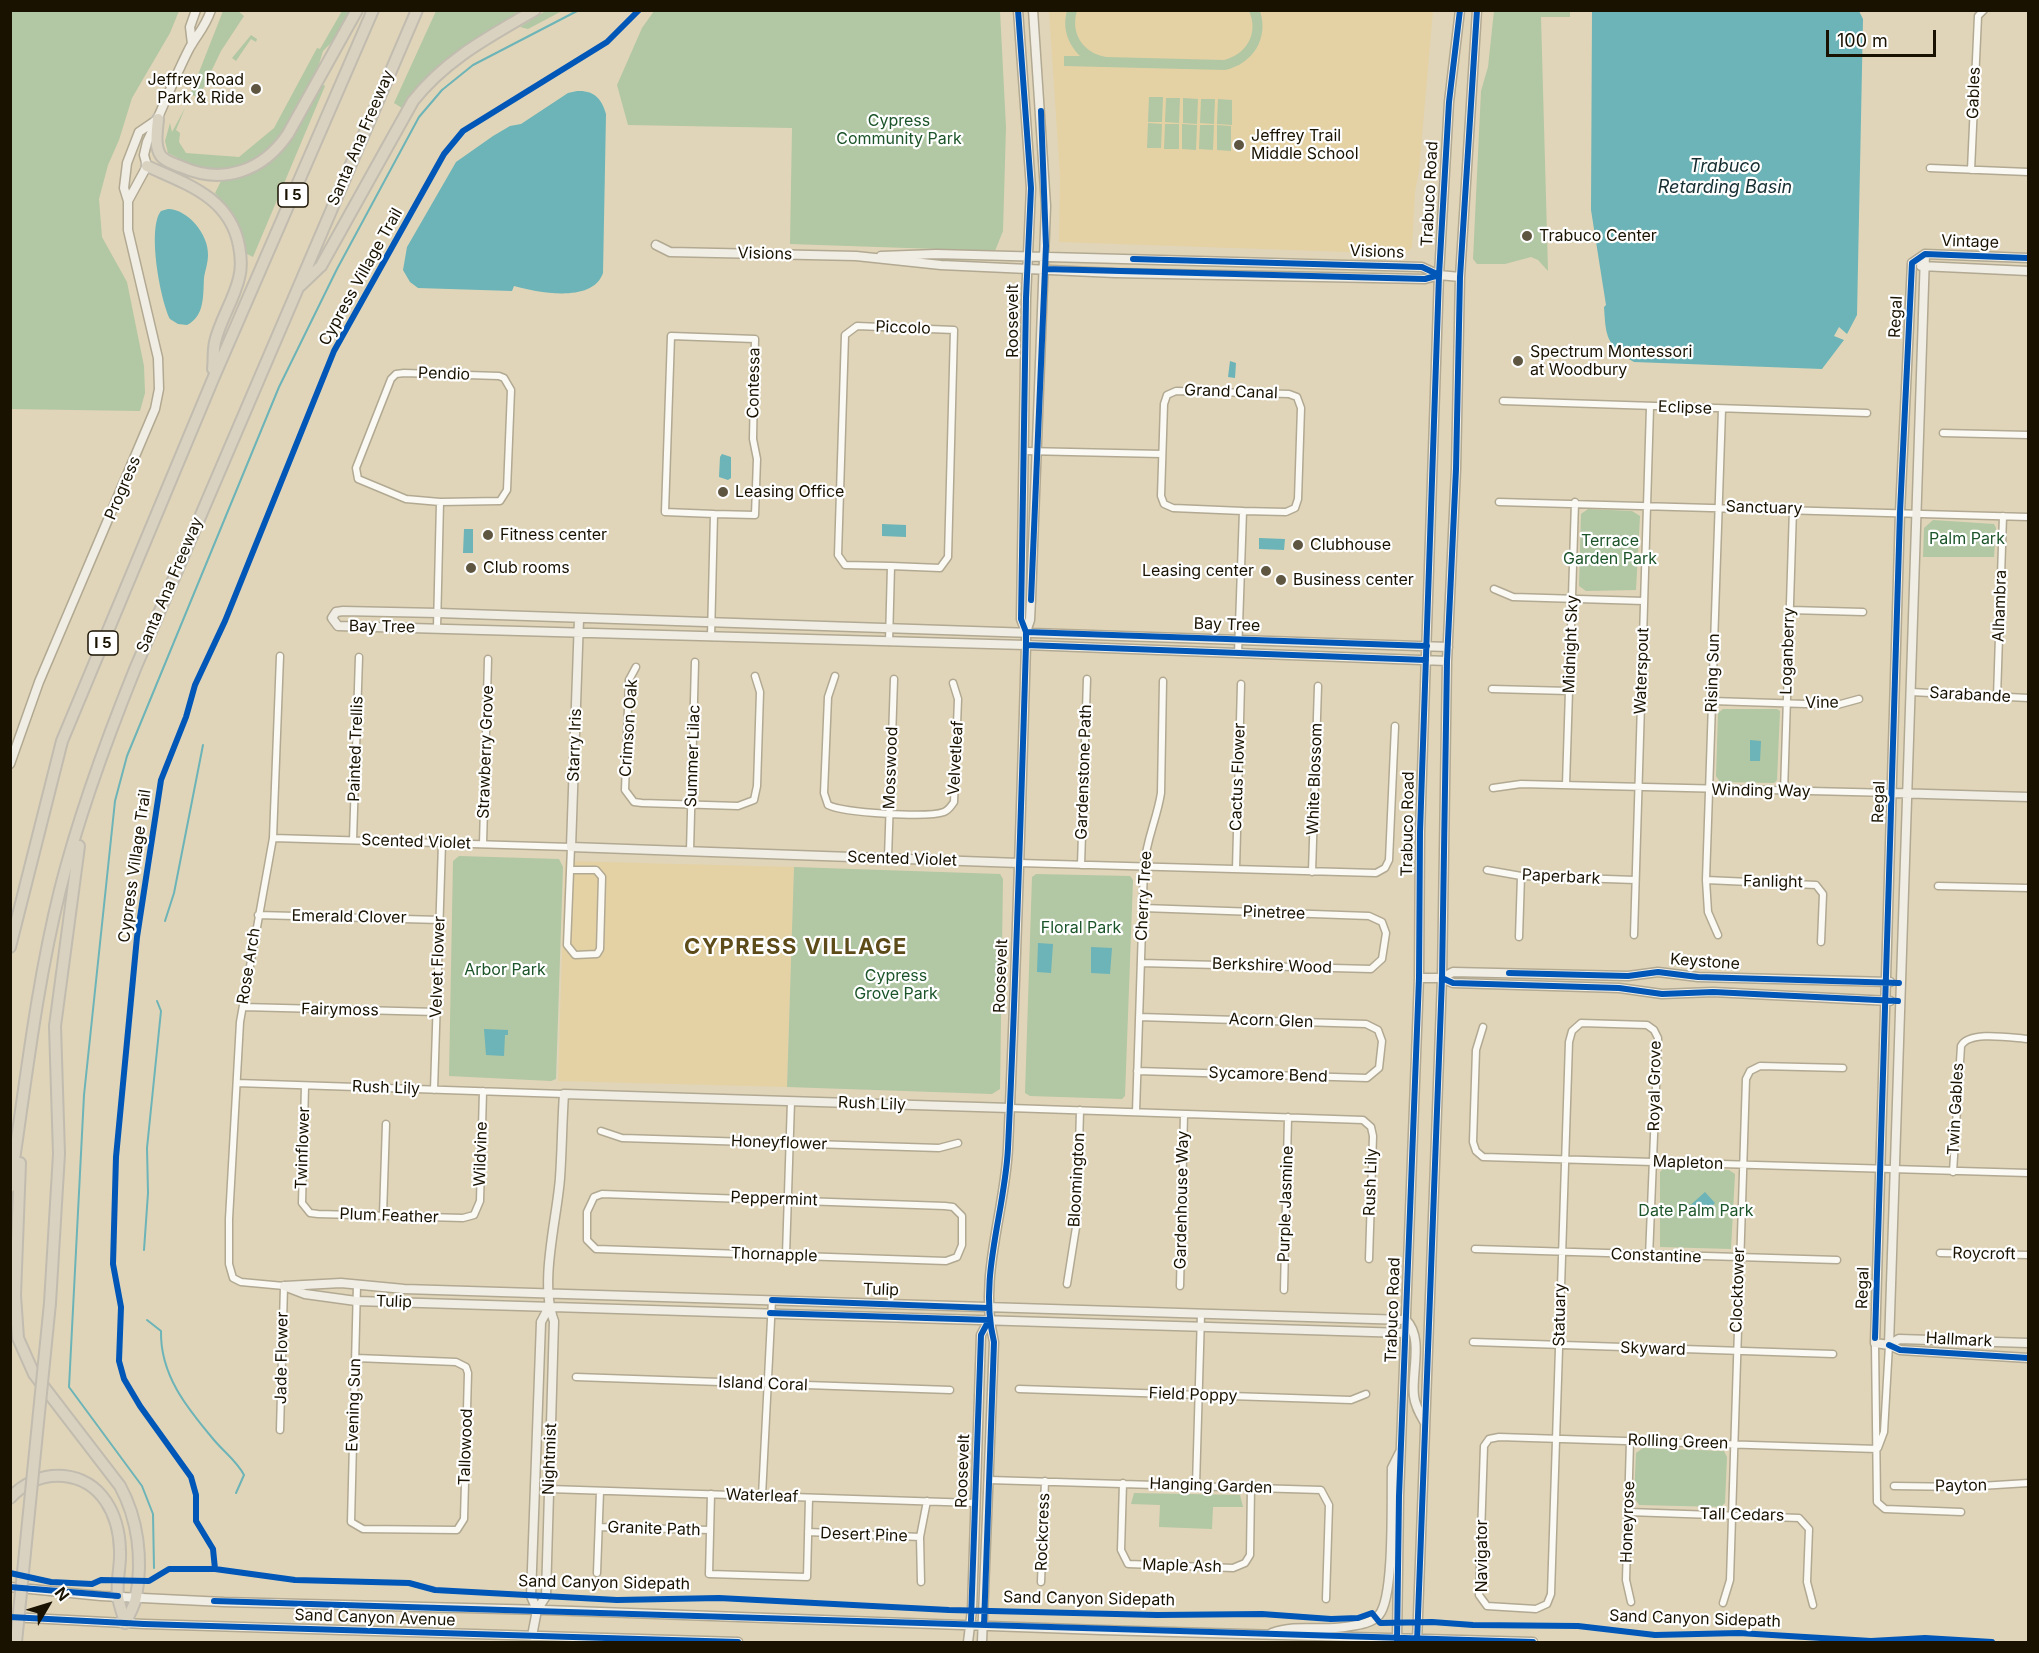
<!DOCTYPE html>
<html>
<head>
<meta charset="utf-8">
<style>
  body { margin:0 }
  #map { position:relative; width:2039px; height:1653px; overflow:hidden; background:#e0d5b9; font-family:Inter,sans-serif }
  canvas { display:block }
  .frame { position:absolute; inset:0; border:12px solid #191201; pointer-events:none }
  .north { position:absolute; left:18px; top:1575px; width:60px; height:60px; -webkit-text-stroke:4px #fff; paint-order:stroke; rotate:52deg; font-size:16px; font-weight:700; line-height:24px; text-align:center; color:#191201 }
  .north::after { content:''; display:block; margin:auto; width:21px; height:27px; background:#191201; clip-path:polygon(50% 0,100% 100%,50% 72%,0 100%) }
  .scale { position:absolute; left:1826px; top:30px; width:110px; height:27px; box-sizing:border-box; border:3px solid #191201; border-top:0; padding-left:8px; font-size:18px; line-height:21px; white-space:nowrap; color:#191201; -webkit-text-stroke:4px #fff; paint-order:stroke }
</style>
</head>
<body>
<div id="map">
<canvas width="2039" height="1653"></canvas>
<div class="frame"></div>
<div class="north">N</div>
<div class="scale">100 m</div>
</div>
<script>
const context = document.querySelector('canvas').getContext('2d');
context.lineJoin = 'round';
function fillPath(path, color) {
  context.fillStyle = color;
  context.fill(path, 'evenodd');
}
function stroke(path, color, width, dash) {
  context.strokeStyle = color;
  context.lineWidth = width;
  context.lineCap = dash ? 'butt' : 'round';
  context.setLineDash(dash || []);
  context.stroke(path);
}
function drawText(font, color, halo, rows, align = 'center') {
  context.font = font + ' Inter,sans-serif';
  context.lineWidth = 4.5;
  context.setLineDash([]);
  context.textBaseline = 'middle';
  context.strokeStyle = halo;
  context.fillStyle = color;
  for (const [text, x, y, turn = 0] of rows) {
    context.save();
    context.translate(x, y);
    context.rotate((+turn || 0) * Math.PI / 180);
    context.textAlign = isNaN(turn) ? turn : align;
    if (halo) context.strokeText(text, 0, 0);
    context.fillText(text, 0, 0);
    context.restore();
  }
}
fillPath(new Path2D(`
  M1049,11H1433L1419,171L1415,192L1412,248L1404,254L1059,242L1060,176Z
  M565,861L794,867L787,1087L558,1081Z`), '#e4d2a5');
fillPath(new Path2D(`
  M547,10L562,11L528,29L520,27Z
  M10,11H179L170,33L132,98L119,140L108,165L99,199L102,237L127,282L144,366L145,393L140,411L11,409Z
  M223,11H238L244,16L221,51L201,93L195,96L190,95Z
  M342,11H351L337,37L323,51L316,74L282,133L262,156L242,166L218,171L196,167L168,153L165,141L170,123L172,132L185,108L176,130L180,133L179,142L186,153L239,157L274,128L317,48L320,49Z
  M436,11H525C478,38 431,61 402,108L394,103Z
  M654,11H1000L1006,127L1003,231L995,251L790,244L792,128L628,125L617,85L642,28Z
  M1067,11H1077C1070,33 1083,53 1106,57L1224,60C1247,54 1259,33 1249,11H1260C1269,38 1253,64 1225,70L1064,66V56H1080C1068,44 1062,28 1067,11Z
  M1494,11H1570V17H1541L1548,271L1538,260L1531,257L1505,264H1477L1473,259L1481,91L1488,67Z
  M251,35L257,39L256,42L251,39L236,61L232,58Z
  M322,84L325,86L253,257L245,253L233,214L215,193L221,181C278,178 298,127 322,84Z
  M1149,97H1163L1162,122H1148Z
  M1166,98H1180L1179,123L1165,122Z
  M1183,98L1198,99L1197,124L1183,123Z
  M1201,99H1215L1214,124L1200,123Z
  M1218,99L1232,100V125L1217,124Z
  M1148,123L1162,124L1161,148H1147Z
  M1165,124H1179V149H1164Z
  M1182,124L1197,125L1196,150L1182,149Z
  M1200,125H1214L1213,150L1199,149Z
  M1217,125L1231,126V151L1217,150Z
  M1588,509L1632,511L1640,516L1636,590L1586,591L1579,586L1581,514Z
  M1933,520L1994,524L1996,528L1994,557H1923L1924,528Z
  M1723,709H1777L1780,711L1777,780L1774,783L1720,782L1716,776L1718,713Z
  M459,856L559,859L563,867L556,1079L551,1081L449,1076L453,861Z
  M794,867L1000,874L1003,879L1000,1089L992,1094L787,1087Z
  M1036,874L1130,876L1133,880L1125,1096L1122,1099L1030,1096L1025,1093L1032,877Z
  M1664,1168L1729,1170L1735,1174L1731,1249L1660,1247V1172Z
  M1643,1448L1724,1451L1727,1457L1725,1503L1721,1507L1639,1505L1634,1497L1636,1453Z
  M1134,1493L1240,1495L1243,1507H1213L1212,1529L1159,1527L1160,1505L1131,1504Z`), '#b2c7a4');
fillPath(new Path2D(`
  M1592,11H1859L1863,19L1857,315L1847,334L1839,327L1834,336L1844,340L1822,369L1634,362C1605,345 1606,335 1604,307L1606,305L1591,210Z
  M577,91C594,90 602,99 606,114L603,273C593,303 539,293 514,286L512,291L418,288L410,282L403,270L407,247L456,162L493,136L510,126L521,124L568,93Z
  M168,209C188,209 209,235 208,255C208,263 205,271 204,278C203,295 205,316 187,325L178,324L170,319C160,299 147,228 161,211Z
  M1230,361L1236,363L1235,378L1228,377Z
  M722,454L731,457V478L728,480L719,477L720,457Z
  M882,524L906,525V537L882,536Z
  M464,529H473V553H463Z
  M1259,538L1285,539L1284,550L1259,549Z
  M1750,740L1761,741L1760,761H1750Z
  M1038,943L1053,944L1051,973L1037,972Z
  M1091,947L1112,948L1110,974L1091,973Z
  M484,1029L508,1030V1035H505L504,1056L486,1055Z
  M1705,1192L1715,1203L1709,1209L1704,1207L1693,1217L1686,1209Z`), '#6cb4b7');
stroke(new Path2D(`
  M165,921L174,893L203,745
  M144,1250L148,1193L147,1148L161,1011L157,1001
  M147,1320L161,1331C160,1375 187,1408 214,1440C224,1452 237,1461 244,1475L236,1493
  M154,1568L153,1514L142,1486L69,1387L84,1095L115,801L127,756L279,387L337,269L419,117L442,90L473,65L579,10`), '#6cb4b7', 2);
const street = new Path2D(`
  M1930,168L2028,172
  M1971,170L1978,16L1984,10
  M404,373L499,376L504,378L511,390L507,490L500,501L440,502L406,499L358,479L356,468L391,379L396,374Z
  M1503,401L1867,413
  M1943,433L2028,435
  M1025,451L1162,454
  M1499,502L2028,517
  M1494,589L1513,597L1644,601
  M1790,610L1863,612
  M437,628L440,502
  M711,637L714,514L665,512L671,336L755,339L753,439L757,459L755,515L714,514
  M889,642L891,566L845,565L838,555L845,335L857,326L954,330L948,557L940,568L891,566
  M1238,654L1243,511L1286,512L1295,508L1298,499L1301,408L1297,397L1289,394L1176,391L1167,395L1164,404L1161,496L1164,504L1173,508L1243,511
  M280,656L273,838L240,1022L229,1219V1264L233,1278L241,1282L284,1286L280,1430
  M636,667L629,680L625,790L634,802L642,803L738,806L754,800L757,786L760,692L755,676
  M835,676L828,697L824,793L828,805C844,813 928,818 944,812C949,810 951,806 954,802L958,699L953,683
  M1492,689L1569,691
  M1911,692L2028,698
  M1997,697L2003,516
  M1712,701L1837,705L1859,699
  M1566,785L1575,502
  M1493,788L1521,784L1893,793
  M1784,792L1793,509
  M273,838L571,847L567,945L575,955L597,954L600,949L602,877L596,870H570
  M353,840L359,657
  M483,844L488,659
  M690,851L695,662
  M888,858L894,679
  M1019,863L1376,873L1385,868L1389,860L1395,726
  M1081,865L1087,679
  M1236,869L1241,684
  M1487,870L1521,876L1635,880
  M1312,872L1318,686
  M1706,880L1816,885L1823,894L1821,942
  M1938,886L2028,888
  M258,915L440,920
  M1634,935L1650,407
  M1718,935L1708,912L1706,880L1722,409
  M1519,937L1521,876
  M1141,963L1371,969L1382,959L1386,933L1382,922L1369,916L1143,908
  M243,1007L437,1012
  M1483,1027L1476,1050L1473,1142L1476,1151L1483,1157L2028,1173
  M1137,1071L1367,1078L1379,1068L1382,1041L1378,1030L1366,1024L1139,1017
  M237,1083L564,1094
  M305,1086L302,1203L310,1213L318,1214L463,1218L474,1215L480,1201L483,1091
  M434,1090L442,843
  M1010,1108L1363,1120L1371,1127L1373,1136L1369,1259
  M1136,1112L1144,867C1146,840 1157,819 1161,793L1163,681
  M601,1131L622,1138L939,1148L958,1143
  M1953,1172L1961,1046C1969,1030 2012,1038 2028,1039
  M602,1194L945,1206L953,1207L962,1216V1245L957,1257L946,1261L596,1249L587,1240V1212L594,1197Z
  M383,1215L386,1124
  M1475,1249L1837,1260
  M1940,1253L2028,1255
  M786,1255L791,1101
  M1649,1257L1658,1038L1654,1030L1647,1025L1581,1023L1572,1031L1569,1042C1563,1226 1557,1410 1551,1594L1547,1604L1536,1609L1487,1606L1479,1595L1484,1446L1489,1439L1499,1437L1877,1449
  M1067,1284L1077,1221L1080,1110
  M1180,1286L1184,1114
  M1284,1290L1288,1117
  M1473,1342L1833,1354
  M1875,1343L1877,1502L1885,1509L1961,1512
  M356,1358L456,1362L466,1367L468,1373L464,1519L457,1530L363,1529L351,1522L357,1285
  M576,1377L950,1390
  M1019,1389L1351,1400L1366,1394
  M1630,1441L1626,1580L1631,1602
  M1878,1448L1884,1432L1889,1345
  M989,1480L1321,1490L1329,1505L1326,1599
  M1123,1483L1121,1550L1128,1564L1233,1568L1245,1563L1250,1555L1251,1487
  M1196,1486L1201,1314
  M1894,1486L1964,1487L2028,1483
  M549,1489L975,1503
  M711,1494L709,1574L807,1577L809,1498
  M762,1496L772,1300
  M1628,1512L1799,1518L1809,1529L1807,1582L1813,1605
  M599,1527L710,1530
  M808,1532L920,1537
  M597,1573L600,1491
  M921,1582L920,1537L927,1501
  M1041,1582L1045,1481
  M1723,1603L1730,1580L1746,1079L1750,1071L1760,1066L1843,1068`);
const secondary = new Path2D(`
  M192,44L190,27L196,10
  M128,201L147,166L144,155L147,142C161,112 173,81 188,51C196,35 204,30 211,10
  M656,245L670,252L856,256L941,265L1115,273L1425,279L1439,275L1460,277
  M881,256L936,254L1422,267L1439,275
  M1912,263L1900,512L1875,1343L1889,1345L1900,1350L2028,1358
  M1912,263L1925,254L2028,258
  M1921,266L2028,271
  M579,619L571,847L1019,863
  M1026,632L1030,620L1031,599L1046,206L1033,10
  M1447,661L1026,645L338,626L332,618L336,612L343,611L438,613L1448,647
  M10,764L39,682L155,409L159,389L158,358L128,230V201L124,188L127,163L139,132L158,119
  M1893,793L2028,797
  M1419,978H1442L1453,983L1619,988L1662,994L1713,992L1890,1001
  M1442,978L1453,972L1628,976L1658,972L1698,977L1890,982
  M284,1286L305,1294L356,1301L1405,1333
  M285,1286L341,1283L404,1289L1406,1320
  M1406,1320C1424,1338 1411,1373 1414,1396C1415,1406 1420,1414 1425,1423
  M1889,1345L1925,254
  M1889,1345L1899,1339L2028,1343
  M10,1587L101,1596L224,1602L545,1610L1101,1630L1533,1642
  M537,1610L531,1596L541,1322L549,1307
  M10,1617L144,1624L738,1642
  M1272,1633C1296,1624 1320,1631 1345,1627C1356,1625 1371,1624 1379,1615C1395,1596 1391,1497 1392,1468L1400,1452
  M532,1636L537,1610L546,1596L554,1321C539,1283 557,1219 560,1178C562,1150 562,1122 564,1094L1010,1108
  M968,1642L972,1610L981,1335L989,1320
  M982,1642L994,1342C978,1278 1005,1212 1008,1148C1016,981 1021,813 1026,645V632L1021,619L1026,298L1031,188L1018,10
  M1397,1642L1399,1496L1419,978L1420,832L1439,275L1449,102L1460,10
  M1417,1642L1442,978L1447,661L1456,469L1460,277L1477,10`);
const highway = new Path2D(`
  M158,119C157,131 154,146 161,156C166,162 175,164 182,167C223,185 263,171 288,134L357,10
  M147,166C186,184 230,197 239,246C241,256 242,267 239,278C234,300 220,320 215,342C213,351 214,361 213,369
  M300,286L321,266L413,101C446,59 489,37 535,10
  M10,947L62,741L213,379L373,10
  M20,1163L15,1295L18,1338L34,1374L120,1486C138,1519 143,1559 136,1597C135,1605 129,1615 125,1623
  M10,1187C25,1088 36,987 60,890C79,814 106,741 135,669L417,10
  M50,1303L59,1154L55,1026L79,846
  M10,1498C24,1483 43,1474 64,1476C102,1480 119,1515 120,1550C121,1565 116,1581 118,1596C119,1605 123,1614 125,1623`);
stroke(street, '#b2a992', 9);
stroke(secondary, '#b2a992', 11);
stroke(highway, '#c1bcaf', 14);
stroke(street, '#faf9f4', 6);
stroke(secondary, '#f0ede5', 8);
stroke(highway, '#d9d2c0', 10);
const highwayBridge = new Path2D(`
  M16,1642L50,1303`);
stroke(highwayBridge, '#c1bcaf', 14, []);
stroke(highwayBridge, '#d9d2c0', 10);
stroke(new Path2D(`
  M1133,259L1422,267L1439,275
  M1045,269L1425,279L1439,275
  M1031,600L1046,246L1041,111
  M1026,632L1427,646
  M1026,645L1426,660
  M1509,973L1628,976L1658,972L1698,977L1899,983
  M1442,978L1453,983L1619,988L1662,994L1713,992L1898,1001
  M772,1300L989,1308
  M770,1313L989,1320
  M1875,1338L1900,512L1912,263L1925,254L2028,258
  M1889,1345L1900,1350L2028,1358
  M215,1569L213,1549L196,1521V1495L191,1477L140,1406L124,1379L119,1361L121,1307L113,1264L116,1157L137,937L161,780L186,717L195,685L225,621L334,351L444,154L463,131L607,42L639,10
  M10,1573L51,1582L92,1584L101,1580L149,1581L169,1569H215L295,1580L409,1583L435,1590L617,1600L719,1598L949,1610L1157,1615L1262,1614L1331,1619L1358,1618L1372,1613L1380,1623L1432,1622L1473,1625L1578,1626L1655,1635L1739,1633L1871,1641L1925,1638L1992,1642
  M10,1587L118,1596
  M214,1601L1533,1642
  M10,1617L144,1624L738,1642
  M971,1620L981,1335L989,1320
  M984,1625L994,1342C978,1278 1005,1212 1008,1148C1016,981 1021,813 1026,645V632L1021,619L1026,298L1031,188L1018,10
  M1397,1642L1399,1496L1419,978L1420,832L1439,275L1449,102L1460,10
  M1417,1642L1442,978L1447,661L1456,469L1460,277L1477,10`), '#0057b8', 6);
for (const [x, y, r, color] of [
  [256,89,6,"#5f5641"],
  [1239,145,6,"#5f5641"],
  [1527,236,6,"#5f5641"],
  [1518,361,6,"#5f5641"],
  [723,492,6,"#5f5641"],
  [488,535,6,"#5f5641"],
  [1298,545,6,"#5f5641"],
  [471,568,6,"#5f5641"],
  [1266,571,6,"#5f5641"],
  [1281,580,6,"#5f5641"]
]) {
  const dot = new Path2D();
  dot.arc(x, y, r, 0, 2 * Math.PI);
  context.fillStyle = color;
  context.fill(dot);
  stroke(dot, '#fff', 2);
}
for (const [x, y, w] of [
  [293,195,30],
  [103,643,30]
]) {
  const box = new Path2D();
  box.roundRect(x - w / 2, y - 12, w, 24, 4.5);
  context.fillStyle = '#fff';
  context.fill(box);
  stroke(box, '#191201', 1.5);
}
drawText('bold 15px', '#191201', null, [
  ["I 5",293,195],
  ["I 5",103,643]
]);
drawText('16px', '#191201', '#fff', [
  ["Jeffrey Road",244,80,"right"],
  ["Park & Ride",244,98,"right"],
  ["Jeffrey Trail",1251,136],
  ["Middle School",1251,154],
  ["Trabuco Center",1539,236],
  ["Spectrum Montessori",1530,352],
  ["at Woodbury",1530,370],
  ["Leasing Office",735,492],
  ["Fitness center",500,535],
  ["Clubhouse",1310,545],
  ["Club rooms",483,568],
  ["Leasing center",1254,571,"right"],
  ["Business center",1293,580]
], 'left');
drawText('16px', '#191201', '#fff', [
  ["Gables",1974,93,-88],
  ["Santa Ana Freeway",361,138,-67],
  ["Trabuco Road",1430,194,-87],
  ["Vintage",1970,242,2],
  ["Visions",1377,252,2],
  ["Visions",765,254,1],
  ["Cypress Village Trail",361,277,-61],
  ["Regal",1896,317,-87],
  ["Roosevelt",1013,321,-90],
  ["Piccolo",903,328,2],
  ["Pendio",444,374,2],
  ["Contessa",754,383,-89],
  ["Grand Canal",1231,392,2],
  ["Eclipse",1685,408,2],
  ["Progress",123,488,-67],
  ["Sanctuary",1764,508,2],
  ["Santa Ana Freeway",170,585,-67],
  ["Alhambra",2000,606,-88],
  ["Bay Tree",1227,625,2],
  ["Bay Tree",382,627,1],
  ["Midnight Sky",1571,644,-88],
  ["Loganberry",1788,651,-88],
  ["Waterspout",1642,671,-88],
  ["Rising Sun",1713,673,-88],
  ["Sarabande",1970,695,3],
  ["Vine",1822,703,-1],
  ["Crimson Oak",629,728,-86],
  ["Starry Iris",575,745,-88],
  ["Painted Trellis",356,749,-88],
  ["Strawberry Grove",486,752,-88],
  ["Summer Lilac",693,756,-88],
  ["Velvetleaf",956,758,-87],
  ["Mosswood",891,768,-88],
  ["Gardenstone Path",1084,772,-88],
  ["Cactus Flower",1238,777,-88],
  ["White Blossom",1315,779,-88],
  ["Winding Way",1761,791,1],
  ["Regal",1879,802,-88],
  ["Trabuco Road",1408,824,-89],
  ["Scented Violet",416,842,2],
  ["Scented Violet",902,859,2],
  ["Cypress Village Trail",135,866,-82],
  ["Paperbark",1561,877,3],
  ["Fanlight",1773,882,1],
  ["Cherry Tree",1144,896,-87],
  ["Pinetree",1274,913,2],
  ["Emerald Clover",349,917,1],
  ["Keystone",1705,962,4],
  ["Rose Arch",249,966,-81],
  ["Berkshire Wood",1272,966,2],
  ["Velvet Flower",438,967,-88],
  ["Roosevelt",1001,976,-88],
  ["Fairymoss",340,1010,1],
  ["Acorn Glen",1271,1021,2],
  ["Sycamore Bend",1268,1075,2],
  ["Royal Grove",1655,1086,-89],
  ["Rush Lily",386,1088,2],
  ["Rush Lily",872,1104,2],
  ["Twin Gables",1956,1109,-87],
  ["Honeyflower",779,1143,2],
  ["Twinflower",303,1148,-88],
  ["Wildvine",481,1154,-88],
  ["Mapleton",1688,1163,2],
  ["Bloomington",1077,1180,-87],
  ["Rush Lily",1371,1182,-88],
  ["Peppermint",774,1199,2],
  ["Gardenhouse Way",1182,1200,-89],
  ["Purple Jasmine",1286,1204,-88],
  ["Plum Feather",389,1216,2],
  ["Roycroft",1984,1254,1],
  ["Thornapple",774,1255,2],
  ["Constantine",1656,1256,2],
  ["Regal",1863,1288,-88],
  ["Tulip",881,1290,2],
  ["Clocktower",1738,1290,-88],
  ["Tulip",394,1302,2],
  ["Trabuco Road",1393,1310,-88],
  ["Statuary",1560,1315,-89],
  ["Hallmark",1959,1340,3],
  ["Skyward",1653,1349,2],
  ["Jade Flower",282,1358,-89],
  ["Island Coral",763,1384,2],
  ["Field Poppy",1193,1395,2],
  ["Evening Sun",354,1405,-88],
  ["Rolling Green",1678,1442,2],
  ["Tallowood",466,1447,-88],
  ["Nightmist",550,1459,-88],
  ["Roosevelt",963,1471,-88],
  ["Hanging Garden",1211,1486,2],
  ["Payton",1961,1486,-1],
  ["Waterleaf",762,1496,2],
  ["Tall Cedars",1742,1515,1],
  ["Honeyrose",1628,1522,-88],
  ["Granite Path",654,1529,2],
  ["Rockcress",1043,1532,-88],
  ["Desert Pine",864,1535,2],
  ["Navigator",1482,1556,-90],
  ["Maple Ash",1182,1566,2],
  ["Sand Canyon Sidepath",604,1583,1],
  ["Sand Canyon Sidepath",1089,1599,1],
  ["Sand Canyon Avenue",375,1618,2],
  ["Sand Canyon Sidepath",1695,1619,2]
]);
drawText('16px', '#1c5429', '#fff', [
  ["Cypress",899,121],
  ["Community Park",899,139],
  ["Palm Park",1967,539],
  ["Terrace",1610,541],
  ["Garden Park",1610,559],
  ["Floral Park",1081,928],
  ["Arbor Park",505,970],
  ["Cypress",896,976],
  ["Grove Park",896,994],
  ["Date Palm Park",1696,1211]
]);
drawText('italic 18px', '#162e32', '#fff', [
  ["Trabuco",1725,167],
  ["Retarding Basin",1725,188]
]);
context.letterSpacing = '1.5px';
drawText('bold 22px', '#5d4b19', '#fff', [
  ["CYPRESS VILLAGE",796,947]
]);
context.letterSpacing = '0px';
</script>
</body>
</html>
